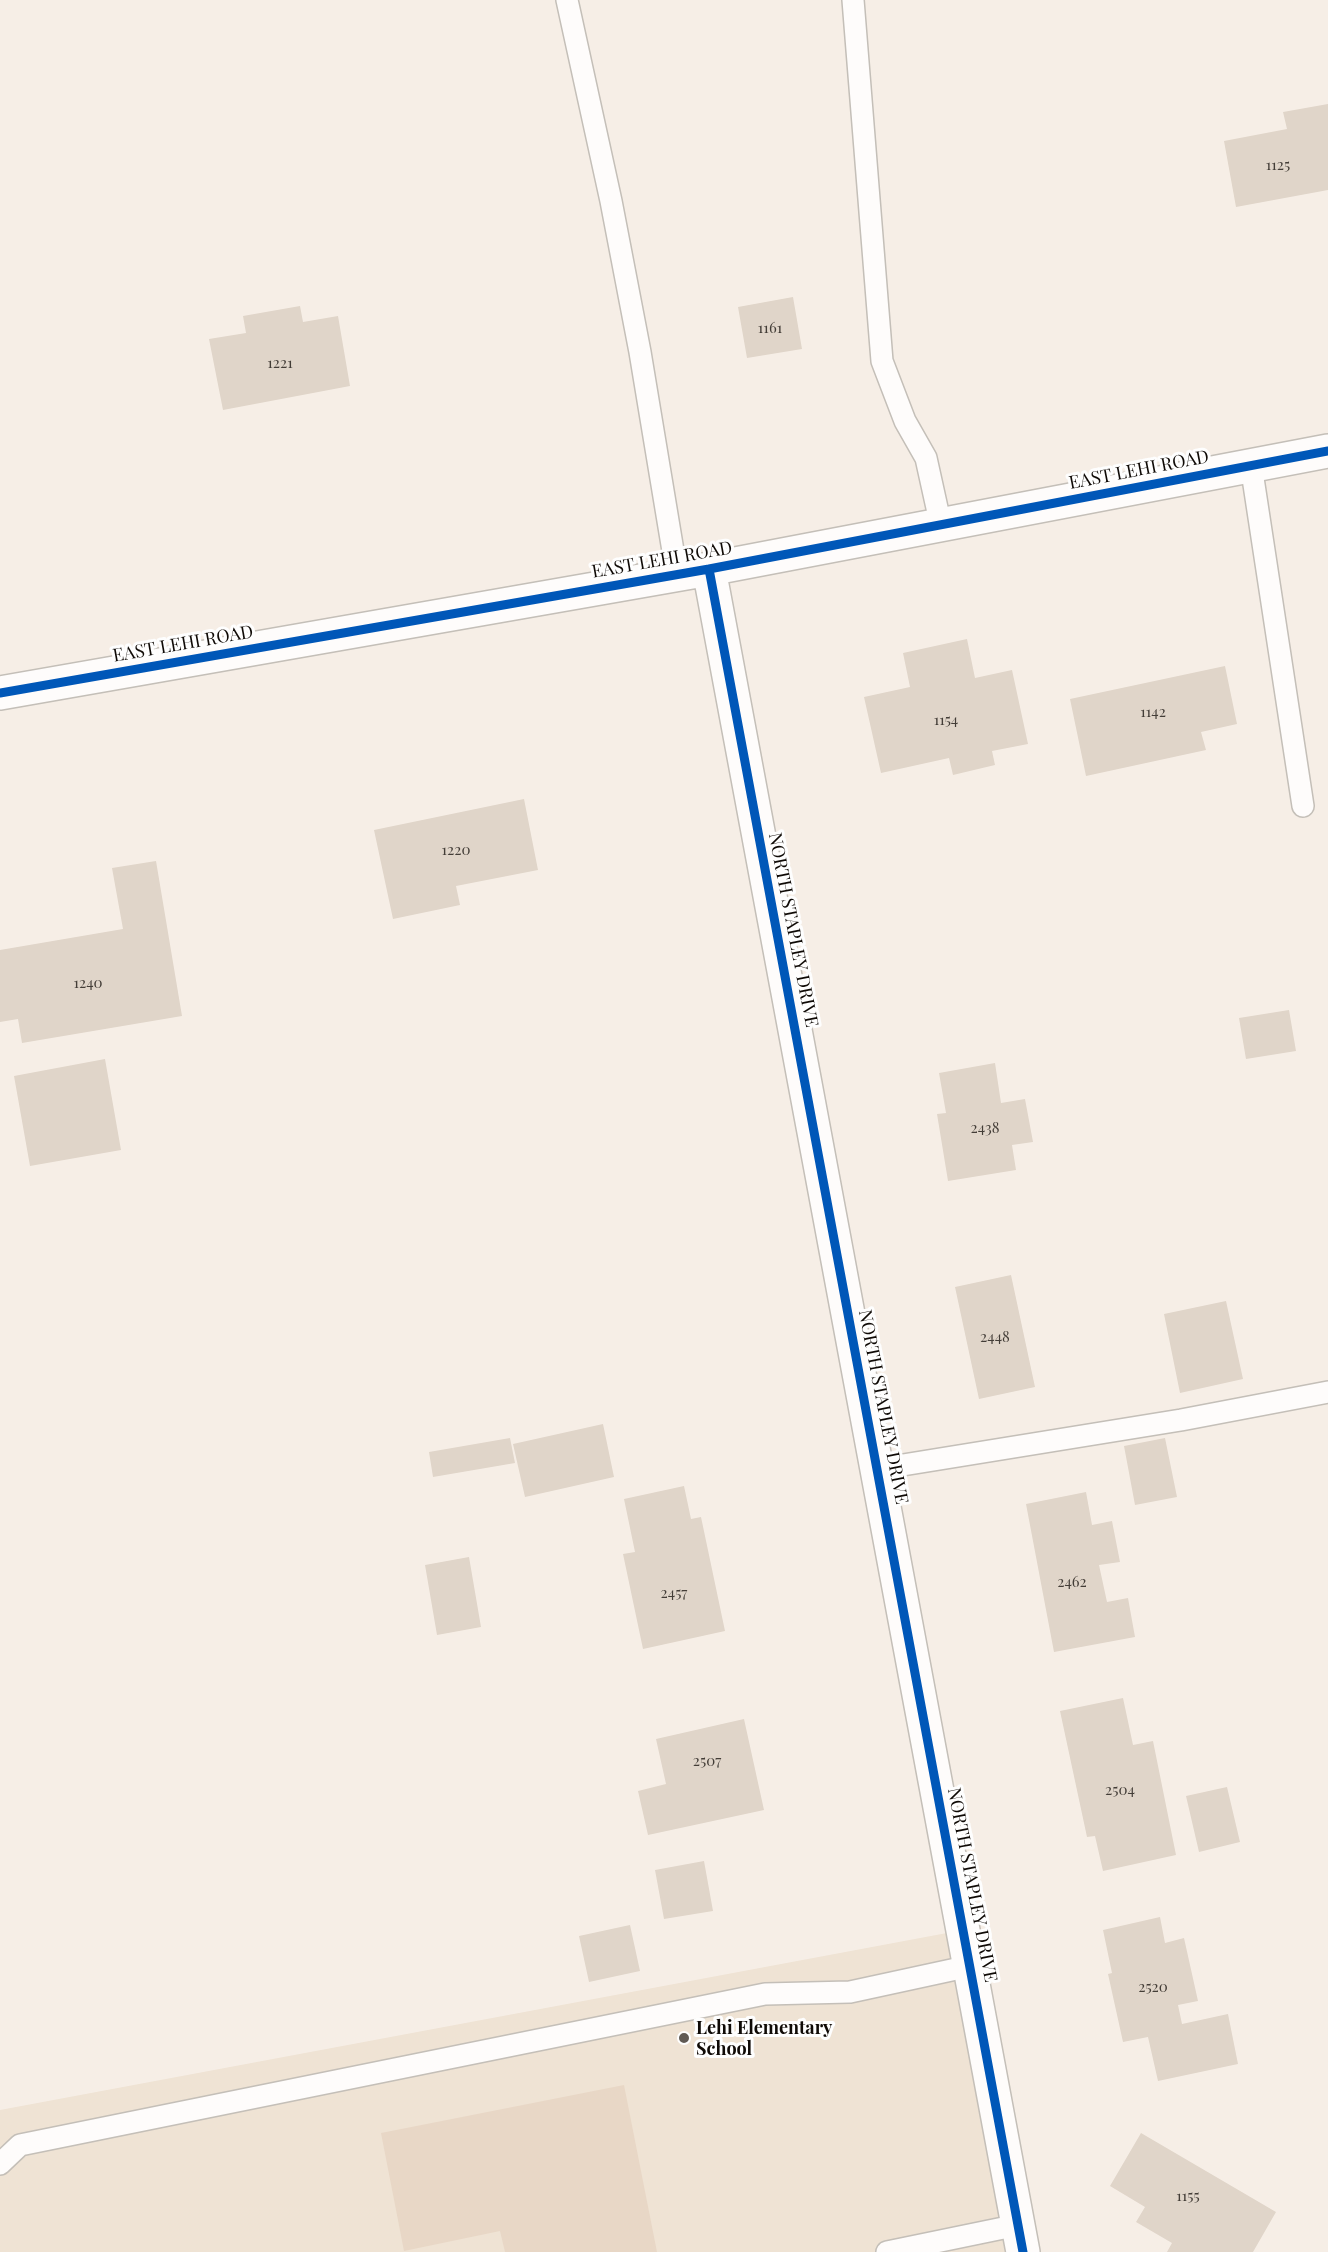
<!DOCTYPE html>
<html>
<head>
<meta charset="utf-8">
<style>
  body { margin:0 }
  canvas { display:block; background:#f6eee6 }
</style>
</head>
<body>
<canvas width="1328" height="2252"></canvas>
<script>
const context = document.querySelector('canvas').getContext('2d');
context.lineJoin = 'round';
function fillPath(path, color) {
  context.fillStyle = color;
  context.fill(path, 'evenodd');
}
function stroke(path, color, width, dash) {
  context.strokeStyle = color;
  context.lineWidth = width;
  context.lineCap = dash ? 'butt' : 'round';
  context.setLineDash(dash || []);
  context.stroke(path);
}
function drawText(font, color, halo, rows, align = 'center') {
  context.font = font + ' "Playfair Display",serif';
  context.lineWidth = 6;
  context.setLineDash([]);
  context.textBaseline = 'middle';
  context.strokeStyle = halo;
  context.fillStyle = color;
  for (const [text, x, y, turn = 0] of rows) {
    context.save();
    context.translate(x, y);
    context.rotate((+turn || 0) * Math.PI / 180);
    context.textAlign = isNaN(turn) ? turn : align;
    if (halo) context.strokeText(text, 0, 0);
    context.fillText(text, 0, 0);
    context.restore();
  }
}
fillPath(new Path2D(`
  M963,1930L1023,2252H0V2110Z`), '#efe3d4');
fillPath(new Path2D(`
  M624,2085L657,2252H505L500,2231L404,2251L381,2133Z`), '#e8d7c6');
fillPath(new Path2D(`
  M1328,104V190L1236,207L1224,141L1287,129L1283,112Z
  M793,297L802,349L747,358L738,307Z
  M300,306L303,322L338,316L350,386L223,410L209,339L246,333L243,316Z
  M967,639L975,678L1012,670L1028,744L992,751L995,765L953,775L949,758L881,773L864,697L910,687L903,653Z
  M1225,666L1237,724L1201,732L1206,750L1086,776L1070,699Z
  M524,799L538,870L456,886L460,905L393,919L374,830Z
  M156,861L182,1016L22,1043L18,1019L0,1022V950L123,929L112,868Z
  M1289,1010L1296,1051L1246,1059L1239,1018Z
  M105,1059L121,1150L30,1166L14,1076Z
  M995,1063L1001,1103L1025,1099L1033,1142L1012,1145L1016,1170L948,1181L937,1114L946,1113L939,1073Z
  M1011,1275L1035,1387L979,1399L955,1287Z
  M1226,1301L1243,1379L1180,1393L1164,1314Z
  M603,1424L614,1477L525,1497L513,1444Z
  M510,1438L515,1463L433,1477L429,1452Z
  M1165,1438L1177,1497L1135,1505L1124,1446Z
  M684,1486L691,1519L701,1517L725,1631L643,1649L623,1554L635,1552L624,1499Z
  M1086,1492L1092,1525L1112,1521L1120,1562L1099,1565L1107,1602L1128,1598L1135,1637L1054,1652L1026,1504Z
  M469,1557L481,1627L437,1635L425,1565Z
  M1123,1698L1133,1745L1153,1741L1176,1855L1103,1871L1095,1836L1087,1837L1060,1711Z
  M744,1719L764,1810L648,1835L638,1791L666,1784L656,1739Z
  M1227,1787L1240,1842L1199,1852L1186,1796Z
  M704,1861L713,1911L664,1919L655,1870Z
  M1160,1917L1165,1943L1184,1938L1198,2001L1178,2005L1182,2024L1228,2014L1238,2064L1158,2081L1148,2037L1123,2042L1108,1974L1112,1973L1103,1930Z
  M630,1925L640,1971L589,1982L579,1936Z
  M1141,2133L1276,2212L1253,2252H1167L1172,2243L1136,2222L1145,2207L1110,2186Z`), '#e0d5c9');
const service = new Path2D(`
  M567,0L611,201L640,352L677,575
  M853,0L882,361L905,421L926,458L941,526
  M1251,465L1303,806
  M878,1469L1181,1420L1328,1392
  M0,2164L20,2145L765,1994L850,1992L970,1966
  M887,2252L1018,2225`);
const minor = new Path2D(`
  M709,569L1023,2252
  M0,693L709,569L1328,451`);
stroke(service, '#c4bfb8', 24);
stroke(minor, '#c4bfb8', 36);
stroke(service, '#fefcfb', 21);
stroke(minor, '#fefcfb', 33);
stroke(new Path2D(`
  M709,569L1023,2252
  M0,693L709,569L1328,451`), '#0057b8', 9);
for (const [x, y, r, color] of [
  [684,2038,6,"#605a54"]
]) {
  const dot = new Path2D();
  dot.arc(x, y, r, 0, 2 * Math.PI);
  context.fillStyle = color;
  context.fill(dot);
  stroke(dot, '#fefefe', 2);
}
drawText('15px', '#433d37', null, [
  ["1125",1278,165],
  ["1161",770,328],
  ["1221",280,363],
  ["1142",1153,712],
  ["1154",946,720],
  ["1220",456,850],
  ["1240",88,983],
  ["2438",985,1128],
  ["2448",995,1337],
  ["2462",1072,1582],
  ["2457",674,1593],
  ["2507",707,1761],
  ["2504",1120,1790],
  ["2520",1153,1987],
  ["1155",1188,2196]
]);
drawText('18px', '#0f0a06', '#fefefe', [
  ["EAST LEHI ROAD",1139,470,-11],
  ["EAST LEHI ROAD",662,560,-10],
  ["EAST LEHI ROAD",183,644,-10],
  ["NORTH STAPLEY DRIVE",793,930,79],
  ["NORTH STAPLEY DRIVE",883,1407,79],
  ["NORTH STAPLEY DRIVE",972,1885,79]
]);
drawText('bold 18px', '#0f0a06', '#fefefe', [
  ["Lehi Elementary",696,2028],
  ["School",696,2049]
], 'left');
</script>
</body>
</html>
